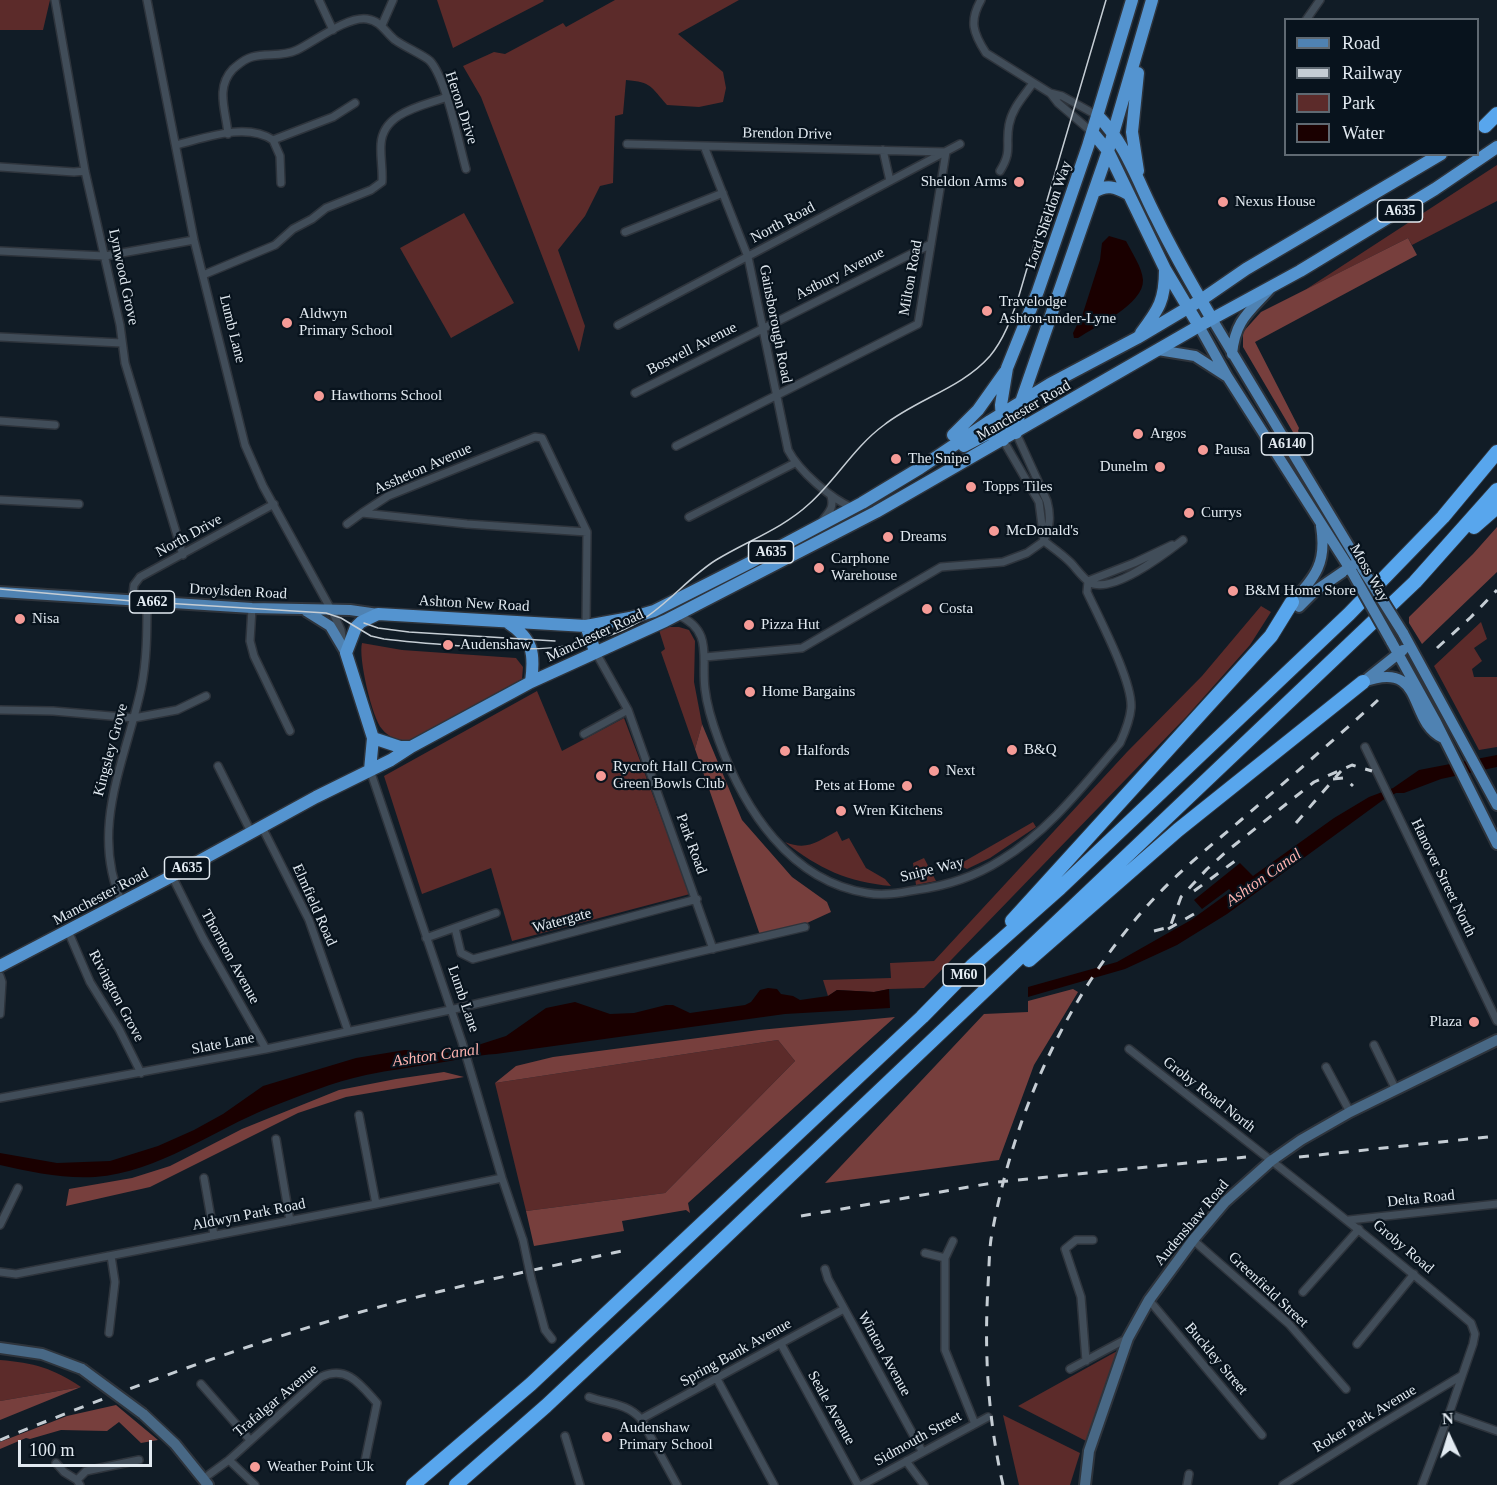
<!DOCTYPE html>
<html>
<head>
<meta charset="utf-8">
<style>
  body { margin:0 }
  #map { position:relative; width:1497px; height:1485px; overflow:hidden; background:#111c26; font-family:Georgia,serif }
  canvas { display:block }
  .legend { position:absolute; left:1284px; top:18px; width:195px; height:138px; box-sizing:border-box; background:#08131d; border:2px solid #5f6972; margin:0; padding:8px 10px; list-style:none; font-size:18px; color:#e2eaf1 }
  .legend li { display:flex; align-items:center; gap:12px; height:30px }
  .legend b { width:30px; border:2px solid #5f6972 }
  .north { position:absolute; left:1419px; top:1407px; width:60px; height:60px; -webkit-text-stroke:4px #08131d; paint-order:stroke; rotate:356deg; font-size:16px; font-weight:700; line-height:24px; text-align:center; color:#e2eaf1 }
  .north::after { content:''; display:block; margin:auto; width:21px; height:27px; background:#e2eaf1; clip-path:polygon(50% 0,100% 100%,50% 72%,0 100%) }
  .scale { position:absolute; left:18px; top:1440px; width:134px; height:27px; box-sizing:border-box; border:3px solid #e2eaf1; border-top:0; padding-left:8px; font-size:18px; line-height:21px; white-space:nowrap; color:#e2eaf1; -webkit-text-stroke:4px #08131d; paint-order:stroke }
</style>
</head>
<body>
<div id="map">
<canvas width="1497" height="1485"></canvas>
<ul class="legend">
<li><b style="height:8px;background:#4f82b2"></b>Road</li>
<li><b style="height:8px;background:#c5cdd4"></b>Railway</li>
<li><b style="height:16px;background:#5c2b2a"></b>Park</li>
<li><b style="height:16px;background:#1a0000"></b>Water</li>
</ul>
<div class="north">N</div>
<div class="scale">100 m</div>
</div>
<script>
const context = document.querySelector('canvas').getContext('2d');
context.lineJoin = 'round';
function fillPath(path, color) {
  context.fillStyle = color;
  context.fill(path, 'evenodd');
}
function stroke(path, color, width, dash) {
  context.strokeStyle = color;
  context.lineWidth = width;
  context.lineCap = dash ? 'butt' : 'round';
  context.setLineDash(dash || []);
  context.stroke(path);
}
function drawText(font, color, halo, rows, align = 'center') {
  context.font = font + ' Georgia,serif';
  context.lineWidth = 4.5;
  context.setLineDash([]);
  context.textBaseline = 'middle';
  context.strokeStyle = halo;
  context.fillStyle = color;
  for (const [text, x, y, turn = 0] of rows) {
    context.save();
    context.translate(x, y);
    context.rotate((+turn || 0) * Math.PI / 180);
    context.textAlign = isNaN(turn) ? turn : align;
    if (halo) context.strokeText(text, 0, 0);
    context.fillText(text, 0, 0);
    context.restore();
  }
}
fillPath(new Path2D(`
  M0,0H50L43,30H0Z
  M437,0H543L544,1L453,48Z
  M615,0H739L678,34L723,72L726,88L723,102L699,107L667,105C651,87 652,82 626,80L623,114L615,116L613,183L600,186L585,216L558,250L585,326L579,352L481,97L463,66L494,52L505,54L563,23L566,27Z
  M1497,165V201L1412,245L1408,238L1305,290Z
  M464,213L514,303L451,338L400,248Z
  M1261,606L1271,612L1250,645L1187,716L924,988L889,989L874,992L837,990L828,996L823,980L891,978L890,963L934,961L1127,752L1202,676Z
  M1481,622L1487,639L1474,648L1482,661L1472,669L1474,677H1497V747L1479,750L1434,666Z
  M667,627H679L689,630L695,641L694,682L702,724L695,749L661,652L665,649L659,630Z
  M362,643L402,650L516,658L523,667L522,679L411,740C400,741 390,739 382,729C372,718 358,657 362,643Z
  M537,691L562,751L624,718L690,894L512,941L491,868L422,894L384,776Z
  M1033,822L1036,827L990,858L967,869L958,865Z
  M837,831L842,841L849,838L866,868L885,879L891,886C848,882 819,869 785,842C807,851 817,842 837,831Z
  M924,858L936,881L916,885L913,863Z
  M778,1040L795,1061L665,1193L526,1211L495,1083Z
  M1119,1350L1086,1441L1018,1406Z
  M0,1360C34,1363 53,1368 81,1387L0,1401Z
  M1003,1415L1080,1453L1070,1485H1019Z`), '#5c2b2a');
fillPath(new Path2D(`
  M1408,238L1417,255L1255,342L1299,428L1298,431L1312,453L1307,456L1243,347V332L1261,312Z
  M1497,527V572L1422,644L1409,623V617L1473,554Z
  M702,724L742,820L792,877L827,902L831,912L807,923L760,935L695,749Z
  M1073,989L1078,992L1034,1065L999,1160L825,1183L984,1014L1028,1012V1001Z
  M895,1017L688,1203L690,1213L686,1210L622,1221L624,1231L534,1246L526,1211L665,1193L795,1061L778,1040L495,1083L516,1066L553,1057L759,1030Z
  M444,1072L464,1077L346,1097L298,1113L150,1187L66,1206L69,1189L132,1178L170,1166L242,1129L339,1090L396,1079Z
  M81,1387L0,1420V1401Z
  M116,1405L158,1440L141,1443L119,1422L107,1431L61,1430L30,1439L26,1438L0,1449V1442L67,1416Z`), '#773f3d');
fillPath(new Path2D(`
  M1109,236L1126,241C1132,253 1142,267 1143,280C1144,304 1096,326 1078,338H1074L1073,333L1083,313L1100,260L1102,243Z
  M1497,755V767L1441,779L1404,793H1396L1383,800L1227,914L1177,945L1125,969L1028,997V987L1117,962L1191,920L1231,891L1229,889L1202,909L1194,900L1240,863L1253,876L1334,818L1369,797L1393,788L1419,770Z
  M768,988L777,989L781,994L793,996L800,1000L828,996L837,990L874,992L889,989L890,1008L785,1014L496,1054C476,1055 458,1060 438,1063C414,1067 390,1070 366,1075C333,1082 302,1095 271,1107C213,1130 159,1172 95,1177C64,1179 30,1172 0,1165V1153L57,1163L110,1161L158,1146L194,1130L223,1114L263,1086L356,1058L405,1050L453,1053L506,1036L546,1008L575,1002L610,1014L634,1013L666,1005H673L690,1013L745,1005L751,1002L760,990Z`), '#1a0000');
const minor = new Path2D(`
  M55,0L85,171L120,325L125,363L183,555
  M147,0L194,240L245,445L263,486L334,615L341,630L343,644
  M319,0L333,30
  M981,0C969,21 973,33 986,53L1050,93L1062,96L1098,116
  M1306,20L1320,0
  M382,25L393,0
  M1051,94L1058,103L1093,133
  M228,134C226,111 215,88 233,69C239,64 244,59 252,57C267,53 282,57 297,50C314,42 347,16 367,19C381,21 385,32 395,40C403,46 425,56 430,61C446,78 459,144 466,169
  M273,140L280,156L281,183
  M627,144L946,152L918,324L676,446
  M176,145C205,138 246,122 273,140L333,117L355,103
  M704,146L748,257L788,450C799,471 831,499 853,508
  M883,150L890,181
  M0,167L74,172L85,171
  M1000,171C1013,150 1005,146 1009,125C1012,108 1024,96 1033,83
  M625,232L723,193
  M0,251L105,256L194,240
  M203,275L275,245L293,229L312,219L326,208L371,190L382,182C383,169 380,157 381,144C383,112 423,106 447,97
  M618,325L960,144
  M0,337L122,343
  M635,393L931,244
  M0,421L55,425
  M1016,433L1047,501C1051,516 1050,526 1044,541
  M1003,440L1039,502L1044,541C1053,548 1062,554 1070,562C1076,568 1082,577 1089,582C1111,596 1166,553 1183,540
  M0,500L79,504
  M689,517L795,463
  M823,520C830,511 834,507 831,496
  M347,524L362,513
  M1088,581L1134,563L1172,545
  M132,601L134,585L140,577L274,504
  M252,608L250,641L254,656L290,731
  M678,615C714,631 701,658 705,689C707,707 713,725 719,741C744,809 790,881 867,893C883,896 900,893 916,890C946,886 976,876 1001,860C1049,831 1084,785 1120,743C1125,732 1130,720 1131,708C1133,682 1099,618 1087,592L1088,581
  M586,626L587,532L542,438L535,437L388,496L362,513L467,524L587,532
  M595,651L628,710L713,949
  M705,657L802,648L941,567L1003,562L1027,553L1044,541
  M0,710L53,711L134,718L177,710L206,696
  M584,734L628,710
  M1365,747L1497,1021
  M218,766L251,832
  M370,770L462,1042L502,1178L523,1240
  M262,827L309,920L348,1031
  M172,876L203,938L266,1049
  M122,903C89,829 125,762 141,689C147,660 147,631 147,602
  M455,928L461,953L473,959L697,899
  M68,931L90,982L119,1029L141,1073
  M426,938L496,913
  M0,976L2,982L0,1014
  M1374,1045L1396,1090
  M1129,1049C1244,1140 1360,1228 1471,1323L1475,1334L1473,1344L1449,1414L1422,1485
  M1326,1067L1350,1112
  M0,1098L266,1049L450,1010L805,927
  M359,1115L376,1204
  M276,1139L290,1221
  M204,1178L214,1235
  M1349,1220L1497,1204
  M0,1225L18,1188
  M1193,1240L1289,1324L1346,1389
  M953,1241L945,1258V1350L975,1424
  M925,1253L945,1258
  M825,1269L828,1279L922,1451
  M0,1272L16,1274L376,1204L502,1178
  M531,1278L545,1330L552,1339
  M1303,1292L1359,1229
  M1149,1300L1262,1435
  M109,1333L115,1282L111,1256
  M781,1344L858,1485
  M1357,1344L1414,1274
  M1086,1361L1081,1297L1065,1249L1076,1240H1093
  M1070,1369L1128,1338
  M717,1379L774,1485
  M201,1384L250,1440
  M589,1397C608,1404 627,1403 641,1419L677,1485
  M1449,1414L1497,1431
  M641,1419L844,1309
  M565,1436L580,1485
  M229,1460L255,1485
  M906,1461L924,1485
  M56,1463L64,1472L77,1480
  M203,1479L229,1460L321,1377C347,1365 360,1384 377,1403L365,1461
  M80,1485L77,1480L86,1471L139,1460
  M862,1485L988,1417
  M1187,1485L1189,1474
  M1283,1485L1371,1430L1461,1376`);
const secondary = new Path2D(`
  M0,1348L42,1354L82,1369
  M143,1414L175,1444L208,1485
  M1085,1485L1089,1451L1128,1338L1149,1300L1193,1240L1225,1202L1271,1161L1301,1140L1350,1112L1497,1040`);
const primary = new Path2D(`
  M1212,319L1362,568
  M1199,326L1227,376L1352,572
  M1158,350L1195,356L1226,376
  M1232,354C1235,321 1248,313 1269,290
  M0,592L252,608L350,610L378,614
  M1292,602C1316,576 1327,563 1321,526
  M1299,607L1315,591L1353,565
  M306,611L330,626L346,653
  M1403,633L1497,805
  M1391,641L1436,722L1497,844
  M1368,678L1403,650
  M1363,682C1427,659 1406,721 1443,738`);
const trunk = new Path2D(`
  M1098,116C1126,144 1138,182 1156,217C1173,252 1192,285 1212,319
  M1093,133L1108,151L1165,269L1199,326
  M1138,171L1132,132L1138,73
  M1094,192C1107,184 1115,187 1128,194
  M1141,333C1159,309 1165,300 1165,270
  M1016,433L1021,402L1108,151L1152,0
  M953,435L978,410L1005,372
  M1003,440L1001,405L1007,368L1038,291L1088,146L1132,0
  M964,446L987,434L1009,430
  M507,622C533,639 535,653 531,682
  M586,626L595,651
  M373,738L400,747H411
  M370,770L373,738L346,653L356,627L361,622L378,614L586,626L630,618L654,611L751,562L862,503L920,468L990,421L1050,384L1137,338L1201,300L1246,269L1441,154
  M0,966L172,876L316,797L391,760L411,747L531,682L665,621L876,512L1199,326L1300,271L1435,189L1497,147`);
const motorway = new Path2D(`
  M1485,126L1497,114
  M1474,527L1497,507
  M1012,921L1271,636L1292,602
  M1029,960L1178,830L1363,682
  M413,1485L531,1384L922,1017L973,965L1060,888L1349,614L1443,517L1497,452
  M456,1485L546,1406L657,1302L1415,582L1497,490`);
stroke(minor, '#2e343c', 10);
stroke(secondary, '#2e343c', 14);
stroke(primary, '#2e343c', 14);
stroke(trunk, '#2e343c', 15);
stroke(motorway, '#2e343c', 16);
stroke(minor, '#414d59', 7);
stroke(secondary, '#486885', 10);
stroke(primary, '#4f82b2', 10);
stroke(trunk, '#5494d0', 12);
stroke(motorway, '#58a6ed', 14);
stroke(new Path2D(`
  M0,589L132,601L326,613L341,618L371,636L384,639C409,642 435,644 461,646C523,651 585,654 642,620C669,603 689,577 716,560C747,541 782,529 809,504C836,480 854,447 884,425C917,399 962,388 990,356C1004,339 1011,319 1018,299L1106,0
  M364,623L378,628L409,632L555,641`), '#c5cdd4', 1.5);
stroke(new Path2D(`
  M1437,648L1471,617L1497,590
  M1333,779L1344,778L1353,786
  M1296,823L1341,771
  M1194,891L1235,861
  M1168,929L1199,911
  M1154,931L1170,927L1181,897L1207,869L1227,851L1314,782L1352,765L1372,771
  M1299,1157L1497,1136
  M801,1216L998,1182L1246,1157
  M0,1440C112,1394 227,1351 343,1317C437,1290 532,1270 627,1250
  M1003,1485C988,1419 984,1353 988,1286C989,1270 989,1254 991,1239C1012,1118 1065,997 1148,905C1176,874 1209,847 1241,820C1287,780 1333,741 1378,700`), '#c5cdd4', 3, [10, 10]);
const minorBridge = new Path2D(`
  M523,1240L531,1278`);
const secondaryBridge = new Path2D(`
  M82,1369L143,1414`);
const primaryBridge = new Path2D(`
  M1362,568L1403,633
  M1352,572L1391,641`);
stroke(minorBridge, '#2e343c', 10, []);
stroke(secondaryBridge, '#2e343c', 14, []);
stroke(primaryBridge, '#2e343c', 14, []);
stroke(minorBridge, '#414d59', 7);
stroke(secondaryBridge, '#486885', 10);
stroke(primaryBridge, '#4f82b2', 10);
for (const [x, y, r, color] of [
  [1019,182,6,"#f59b97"],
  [1223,202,6,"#f59b97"],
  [987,311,6,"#f59b97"],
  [287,323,6,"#f59b97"],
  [319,396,6,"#f59b97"],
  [1138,434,6,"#f59b97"],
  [1203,450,6,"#f59b97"],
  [896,459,6,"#f59b97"],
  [1160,467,6,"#f59b97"],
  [971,487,6,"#f59b97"],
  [1189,513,6,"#f59b97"],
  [994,531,6,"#f59b97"],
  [888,537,6,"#f59b97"],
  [819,568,6,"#f59b97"],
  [1233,591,6,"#f59b97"],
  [927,609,6,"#f59b97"],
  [20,619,6,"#f59b97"],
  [749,625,6,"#f59b97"],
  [448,645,6,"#f59b97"],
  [750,692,6,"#f59b97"],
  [1012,750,6,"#f59b97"],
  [785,751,6,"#f59b97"],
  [934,771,6,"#f59b97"],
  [601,776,6,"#f59b97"],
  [907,786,6,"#f59b97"],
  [841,811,6,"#f59b97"],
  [1474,1022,6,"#f59b97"],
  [607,1437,6,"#f59b97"],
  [255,1467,6,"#f59b97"]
]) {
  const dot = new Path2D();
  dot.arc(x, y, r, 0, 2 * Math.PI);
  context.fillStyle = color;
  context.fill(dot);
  stroke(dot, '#08131d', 2);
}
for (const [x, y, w] of [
  [1400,211,45],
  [1287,444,51],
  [771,552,45],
  [152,602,45],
  [187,868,45],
  [964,975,42]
]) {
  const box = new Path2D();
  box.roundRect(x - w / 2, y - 11, w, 22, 4.5);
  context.fillStyle = '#08131d';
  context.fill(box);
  stroke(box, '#e2eaf1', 1.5);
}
drawText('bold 14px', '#e2eaf1', null, [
  ["A635",1400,211],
  ["A6140",1287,444],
  ["A635",771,552],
  ["A662",152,602],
  ["A635",187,868],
  ["M60",964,975]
]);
drawText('15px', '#e2eaf1', '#08131d', [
  ["Heron Drive",461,108,72],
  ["Brendon Drive",787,134,1],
  ["Lord Sheldon Way",1049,215,-71],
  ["North Road",783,223,-28],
  ["Astbury Avenue",840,274,-27],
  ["Lynwood Grove",123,277,78],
  ["Milton Road",911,278,-80],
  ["Gainsborough Road",775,324,79],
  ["Lumb Lane",232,329,76],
  ["Boswell Avenue",692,349,-27],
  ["Manchester Road",1024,411,-30],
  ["Assheton Avenue",423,469,-24],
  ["North Drive",189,536,-29],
  ["Moss Way",1369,573,60],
  ["Droylsden Road",238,592,3],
  ["Ashton New Road",474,604,3],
  ["Manchester Road",595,636,-25],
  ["Kingsley Grove",111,750,-75],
  ["Park Road",691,844,70],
  ["Snipe Way",932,870,-14],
  ["Hanover Street North",1443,878,64],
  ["Manchester Road",101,897,-28],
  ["Elmfield Road",314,905,66],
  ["Watergate",562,921,-15],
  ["Thornton Avenue",230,957,61],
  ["Rivington Grove",116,996,62],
  ["Lumb Lane",463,999,71],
  ["Slate Lane",223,1044,-11],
  ["Groby Road North",1209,1095,38],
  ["Delta Road",1421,1199,-6],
  ["Aldwyn Park Road",249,1215,-11],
  ["Audenshaw Road",1192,1223,-50],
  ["Groby Road",1403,1247,40],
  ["Greenfield Street",1268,1290,43],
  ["Spring Bank Avenue",736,1353,-29],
  ["Winton Avenue",884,1354,61],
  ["Buckley Street",1216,1359,50],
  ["Trafalgar Avenue",276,1401,-40],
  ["Seale Avenue",831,1408,61],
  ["Roker Park Avenue",1365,1419,-31],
  ["Sidmouth Street",918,1439,-29]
]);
drawText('15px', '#e2eaf1', '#08131d', [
  ["Sheldon Arms",1007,182,"right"],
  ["Nexus House",1235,202],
  ["Travelodge",999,302],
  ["Ashton-under-Lyne",999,319],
  ["Aldwyn",299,314],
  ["Primary School",299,331],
  ["Hawthorns School",331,396],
  ["Argos",1150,434],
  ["Pausa",1215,450],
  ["The Snipe",908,459],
  ["Dunelm",1148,467,"right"],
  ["Topps Tiles",983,487],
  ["Currys",1201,513],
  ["McDonald's",1006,531],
  ["Dreams",900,537],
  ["Carphone",831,559],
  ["Warehouse",831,576],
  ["B&M Home Store",1245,591],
  ["Costa",939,609],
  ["Nisa",32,619],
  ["Pizza Hut",761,625],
  ["Audenshaw",460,645],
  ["Home Bargains",762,692],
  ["B&Q",1024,750],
  ["Halfords",797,751],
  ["Rycroft Hall Crown",613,767],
  ["Green Bowls Club",613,784],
  ["Next",946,771],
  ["Pets at Home",895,786,"right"],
  ["Wren Kitchens",853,811],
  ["Plaza",1462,1022,"right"],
  ["Audenshaw",619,1428],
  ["Primary School",619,1445],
  ["Weather Point Uk",267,1467]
], 'left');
drawText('italic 16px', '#fcb2ae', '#08131d', [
  ["Ashton Canal",1264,878,-35],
  ["Ashton Canal",436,1056,-8]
]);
</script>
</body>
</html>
